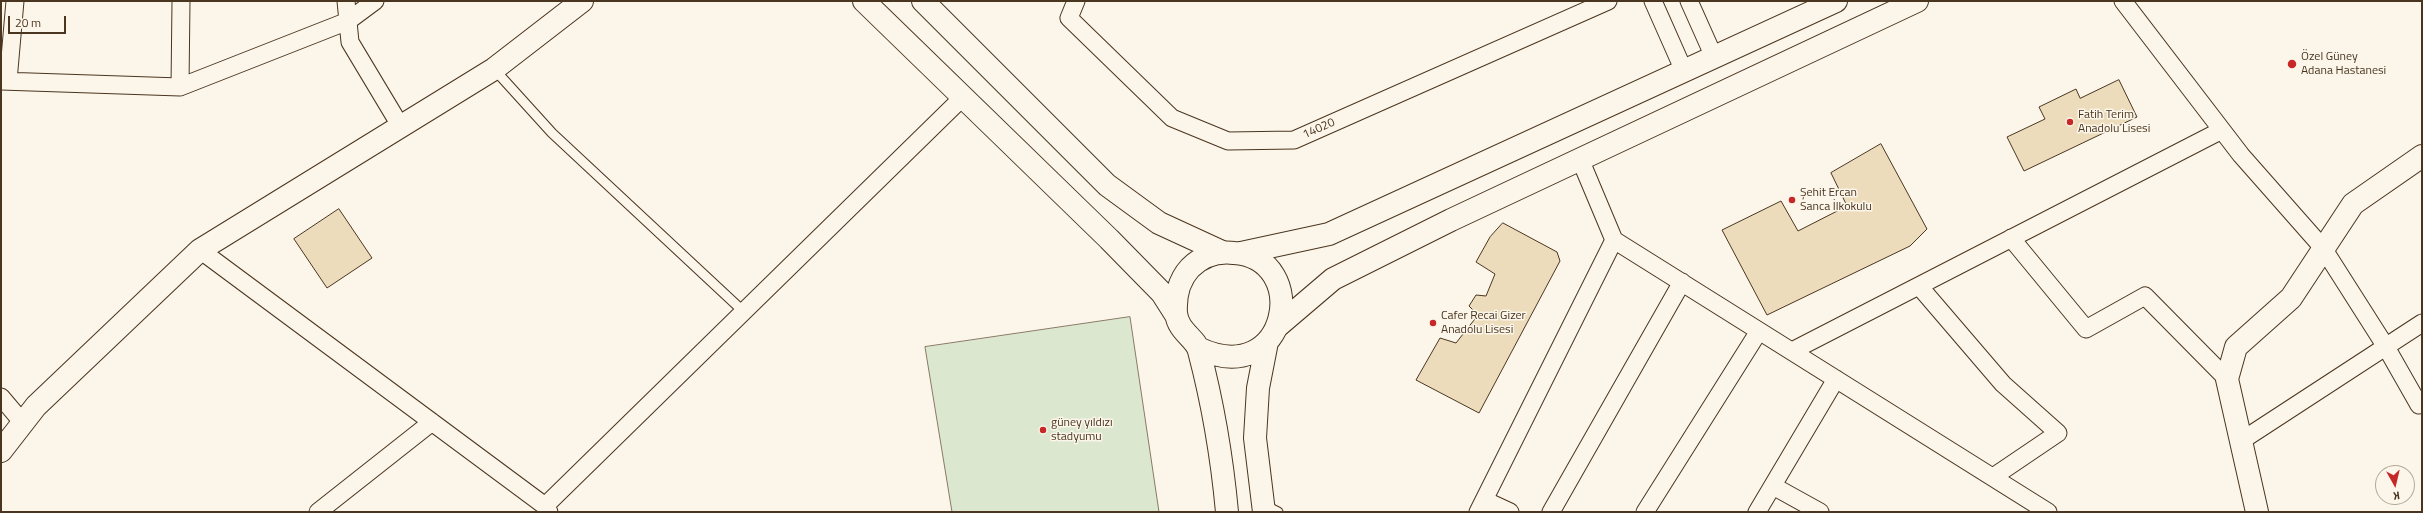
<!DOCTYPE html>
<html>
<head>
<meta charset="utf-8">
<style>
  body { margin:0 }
  #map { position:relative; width:2423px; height:513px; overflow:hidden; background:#fbf6e9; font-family:"Titillium Web",sans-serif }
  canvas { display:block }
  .frame { position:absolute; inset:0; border:2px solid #4a3520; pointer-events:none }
  .north { position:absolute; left:2375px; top:465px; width:40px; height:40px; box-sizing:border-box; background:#fbf6e9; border:1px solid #b4a999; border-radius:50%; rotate:172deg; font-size:11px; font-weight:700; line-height:16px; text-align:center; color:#4a3520 }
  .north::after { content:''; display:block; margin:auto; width:14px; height:18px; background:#c62828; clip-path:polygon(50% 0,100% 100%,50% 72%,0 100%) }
  .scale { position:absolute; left:8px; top:16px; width:58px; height:18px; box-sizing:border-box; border:2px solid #4a3520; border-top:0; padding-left:5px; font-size:12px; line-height:14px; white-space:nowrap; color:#4a3520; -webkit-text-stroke:3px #fbf6e9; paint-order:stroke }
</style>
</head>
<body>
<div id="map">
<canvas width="2423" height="513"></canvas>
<div class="frame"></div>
<div class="north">K</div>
<div class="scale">20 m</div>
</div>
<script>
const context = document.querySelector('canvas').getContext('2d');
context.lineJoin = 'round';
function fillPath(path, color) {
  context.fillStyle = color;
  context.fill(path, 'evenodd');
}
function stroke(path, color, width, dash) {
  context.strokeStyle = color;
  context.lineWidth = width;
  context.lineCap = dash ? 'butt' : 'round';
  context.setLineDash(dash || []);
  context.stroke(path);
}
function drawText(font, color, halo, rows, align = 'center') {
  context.font = font + ' "Titillium Web",sans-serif';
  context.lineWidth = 3;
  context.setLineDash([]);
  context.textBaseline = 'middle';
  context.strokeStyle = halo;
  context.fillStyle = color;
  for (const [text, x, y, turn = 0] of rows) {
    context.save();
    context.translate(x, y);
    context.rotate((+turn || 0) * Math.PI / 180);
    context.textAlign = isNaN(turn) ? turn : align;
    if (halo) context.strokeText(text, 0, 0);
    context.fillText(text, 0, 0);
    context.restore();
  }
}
const green = new Path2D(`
  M1130,317L1159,512H952L925,347Z`);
fillPath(green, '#dce7d0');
stroke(green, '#887966', 1);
const building = new Path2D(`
  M2119,80L2137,117L2024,171L2007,137L2045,119L2039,107L2076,89L2080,98Z
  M1881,144L1927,229L1910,246L1767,315L1722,230L1781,201L1798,231L1847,206L1831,173Z
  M339,209L372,258L327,288L294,239Z
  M1503,223L1557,252L1560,261L1479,413L1416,380L1440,338L1456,343L1478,315L1469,306L1476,295L1486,296L1495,274L1476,262L1490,237Z`);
fillPath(building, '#ecdcbc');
stroke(building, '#4a3520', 1);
const service = new Path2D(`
  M494,69L552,133L744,312
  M1264,505L1278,512`);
const minor = new Path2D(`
  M346,1L350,42L401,127
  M1076,1L1069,18L1172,118L1228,141L1294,140L1608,1
  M1653,1L1684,71
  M1689,1L1714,57
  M2123,1L2241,155L2323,248L2386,347L2419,405
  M1,81L180,87L348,21L375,1
  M8,81L15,1
  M180,87L181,1
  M1580,159L1614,240L2048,512
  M2011,238L2086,329L2145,296L2227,379
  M200,250L545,506L549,512
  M1919,286L2003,384L2058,433L1993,477
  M1792,351L2222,130
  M1,397L23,423
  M2241,441L2422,323
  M1773,486L1820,512
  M1484,500L1510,512
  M545,506L963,97
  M318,512L432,422
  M1478,512L1614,240
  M1551,512L1682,282
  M1645,512L1759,331
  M1757,512L1836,379`);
const tertiary = new Path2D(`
  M1241,253L1329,234L1836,1
  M1279,325L1333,279L1451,220L1917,1`);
const secondary = new Path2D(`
  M864,1L1109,239L1162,293L1176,315
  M923,1L1107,185L1159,223L1222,252
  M1198,348C1289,391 1312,258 1234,253C1218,251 1202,256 1190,268C1179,280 1175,297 1176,313C1178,332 1196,338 1199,351C1213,404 1222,458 1227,512
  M1,451L36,406L200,250L494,69L582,1
  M1264,512L1255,438L1258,388L1267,342
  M2257,512L2227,379L2236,347L2291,298L2353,204L2422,156`);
stroke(service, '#4a3520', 11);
stroke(minor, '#4a3520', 19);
stroke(tertiary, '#4a3520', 24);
stroke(secondary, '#4a3520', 24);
stroke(service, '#fbf6e9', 9);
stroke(minor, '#fbf6e9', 17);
stroke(tertiary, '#fbf6e9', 22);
stroke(secondary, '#fbf6e9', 22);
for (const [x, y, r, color] of [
  [2292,64,5,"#c62828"],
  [2070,122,4,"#c62828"],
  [1792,200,4,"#c62828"],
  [1433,323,4,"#c62828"],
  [1043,430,4,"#c62828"]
]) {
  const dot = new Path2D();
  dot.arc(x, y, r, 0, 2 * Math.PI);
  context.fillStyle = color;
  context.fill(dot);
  stroke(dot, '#fbf6e9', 1.5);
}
drawText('12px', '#4a3520', '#fbf6e9', [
  ["Özel Güney",2301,57],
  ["Adana Hastanesi",2301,71],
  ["Fatih Terim",2078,115],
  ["Anadolu Lisesi",2078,129],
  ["Şehit Ercan",1800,193],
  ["Sanca İlkokulu",1800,207],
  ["Cafer Recai Gizer",1441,316],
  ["Anadolu Lisesi",1441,330],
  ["güney yıldızı",1051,423],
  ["stadyumu",1051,437]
], 'left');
drawText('12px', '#4a3520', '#fbf6e9', [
  ["14020",1319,129,-24]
]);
</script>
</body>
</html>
